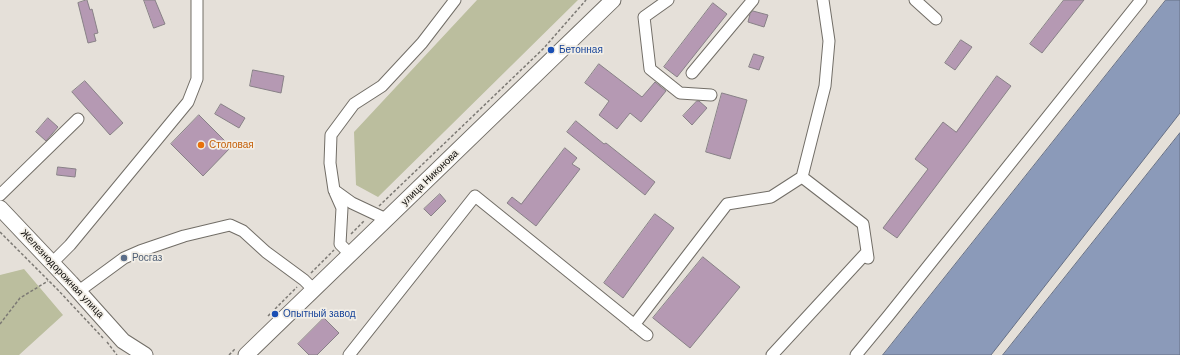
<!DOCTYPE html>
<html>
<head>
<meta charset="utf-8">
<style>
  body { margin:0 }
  canvas { display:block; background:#e5e0d9 }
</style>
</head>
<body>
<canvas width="1180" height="355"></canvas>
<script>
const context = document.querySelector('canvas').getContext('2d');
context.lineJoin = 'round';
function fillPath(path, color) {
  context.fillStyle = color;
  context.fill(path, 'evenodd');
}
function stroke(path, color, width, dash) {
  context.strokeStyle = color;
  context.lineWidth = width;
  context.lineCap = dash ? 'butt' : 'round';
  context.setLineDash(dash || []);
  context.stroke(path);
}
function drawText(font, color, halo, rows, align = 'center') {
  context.font = font + ' Helvetica,sans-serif';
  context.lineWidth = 3.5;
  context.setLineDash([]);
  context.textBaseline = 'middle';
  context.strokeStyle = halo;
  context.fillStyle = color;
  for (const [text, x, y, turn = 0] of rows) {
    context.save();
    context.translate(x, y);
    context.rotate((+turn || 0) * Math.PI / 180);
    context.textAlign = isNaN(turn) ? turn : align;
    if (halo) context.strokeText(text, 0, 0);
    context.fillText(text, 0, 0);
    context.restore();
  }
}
fillPath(new Path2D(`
  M477,0H578L378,197L356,185L354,132Z
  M24,269L63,315L19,355H0V275Z`), '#bbbe9e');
const water = new Path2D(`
  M1166,0H1180V113L991,355H883Z
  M1180,133V355H1003Z`);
fillPath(water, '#8b9ab9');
stroke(water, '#667085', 1);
const building = new Path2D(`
  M87,0L90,10L92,9L98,33L94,34L96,41L88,43L78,3Z
  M144,0H155L165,24L154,28Z
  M1064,0H1084L1042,53L1030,44Z
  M713,3L727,14L677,77L664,67Z
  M753,11L768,15L764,27L748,22L750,14Z
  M961,40L972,47L955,70L945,63Z
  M754,54L764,57L759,70L749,67Z
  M599,64L642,97L655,82L666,91L641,122L630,113L617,129L599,115L609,101L585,83Z
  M253,70L284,76L281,93L250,86Z
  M997,76L1011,86L897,238L883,228L928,169L915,159L943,122L956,132Z
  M85,81L123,123L110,135L72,92Z
  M722,93L747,100L730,159L706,152Z
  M697,101H699L707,108L692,125L683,116Z
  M221,104L245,118L239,128L215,114Z
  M199,115L231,147L203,176L171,144Z
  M48,118L58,127L46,141L36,132Z
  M576,121L604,144L606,143L655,182L645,195L567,132Z
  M565,148L577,158L572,164L580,169L536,226L507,203L512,197L521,204Z
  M58,167L76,169L75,177L57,175Z
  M440,194L446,201L431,216L424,209Z
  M655,214L674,228L623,298L604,283Z
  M703,257L740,287L690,348L653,318Z
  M324,318L339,333L317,355H309L298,344Z`);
fillPath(building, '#b599b3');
stroke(building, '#888187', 1);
const minor = new Path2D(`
  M668,0L644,17L650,69L680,93L711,95
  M823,0L829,41L825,86L802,177L863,224L868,258
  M915,0L936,19
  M692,73L753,0
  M334,190L352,203L386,219
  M0,195L78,119
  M351,255L340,244L342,208L334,190L330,163L331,135L354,104L382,86L422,43L455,0
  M52,263L70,245L188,102L197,79V0
  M79,291L124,258L140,251L184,236L230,225L243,231L266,252L304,280L314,290
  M634,325L727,204L771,197L802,177
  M349,355L475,196L647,335
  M772,355L867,252
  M856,355L889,315L1141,0`);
const major = new Path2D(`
  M0,208L71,283L123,341L145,355
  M246,355L613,0`);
stroke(minor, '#726e67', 13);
stroke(major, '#726e67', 17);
stroke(new Path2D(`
  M379,206L544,48L586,0
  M0,232L58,290L103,338
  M351,234L365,220
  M311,273L334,250
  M268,316L297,287
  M0,324L20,298L48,281
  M107,342L117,355
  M229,355L236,348`), '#7c7974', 1.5, [3, 2]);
stroke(minor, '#fff', 11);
stroke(major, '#fff', 15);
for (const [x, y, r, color] of [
  [551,50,4,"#1a4fb4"],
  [201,145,4,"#e8710a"],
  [124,258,4,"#5c6f8a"],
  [275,314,4,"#1a4fb4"]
]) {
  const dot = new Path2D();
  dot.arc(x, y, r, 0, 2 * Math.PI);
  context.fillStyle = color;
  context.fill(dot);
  stroke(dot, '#f2eee6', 1.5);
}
drawText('10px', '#164399', '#f2eee6', [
  ["Бетонная",559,50],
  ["Опытный завод",283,314]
], 'left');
drawText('10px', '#c56008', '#f2eee6', [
  ["Столовая",209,145]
], 'left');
drawText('10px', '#110f0c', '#f2eee6', [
  ["улица Никонова",430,178,-44],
  ["Железнодорожная улица",62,274,47]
]);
drawText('10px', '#4e5e75', '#f2eee6', [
  ["Росгаз",132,258]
], 'left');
</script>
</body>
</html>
